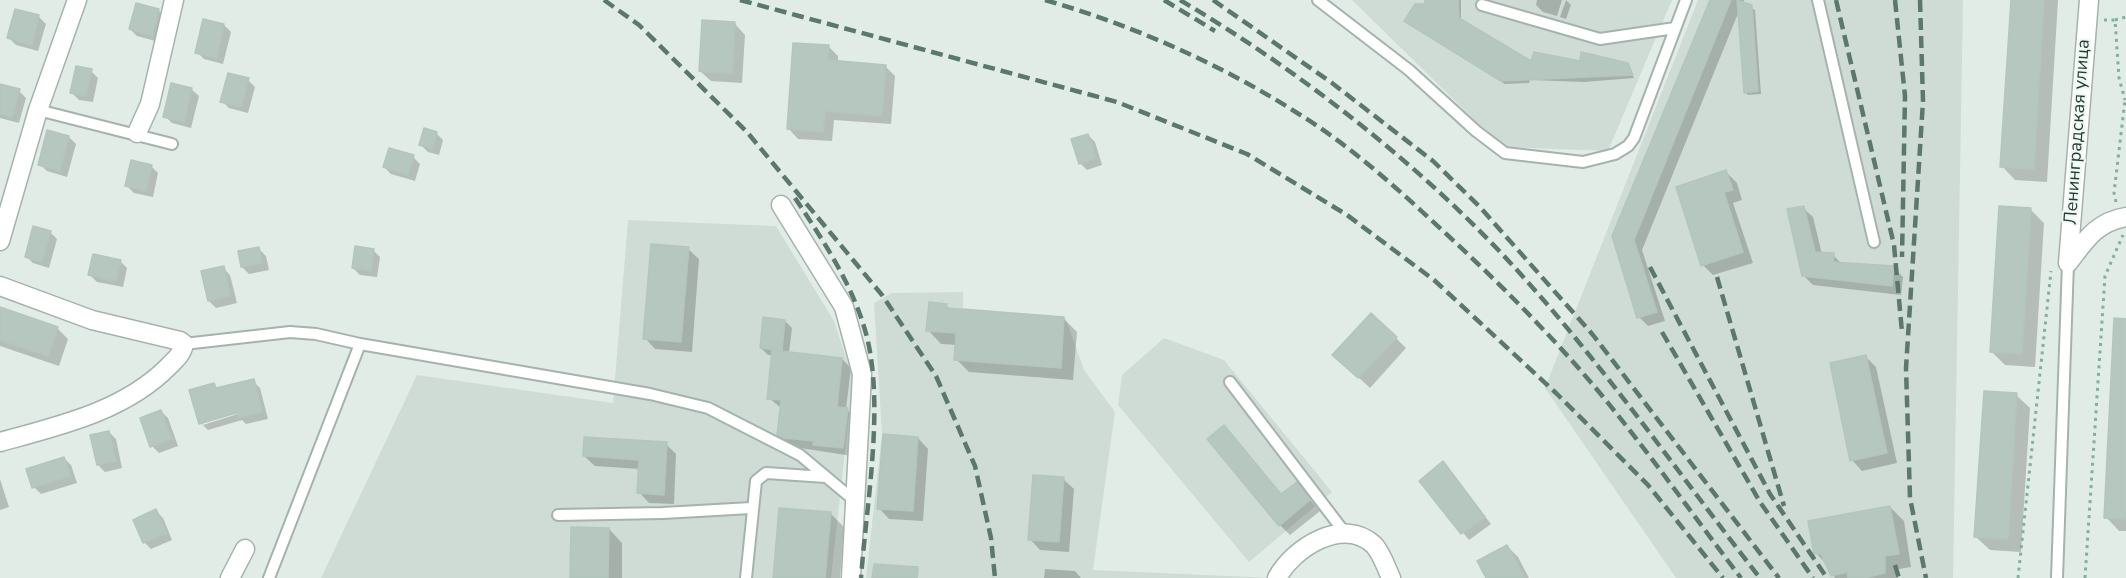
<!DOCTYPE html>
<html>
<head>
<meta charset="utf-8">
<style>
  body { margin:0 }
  canvas { display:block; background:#e1ece6 }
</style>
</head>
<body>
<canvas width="2126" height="578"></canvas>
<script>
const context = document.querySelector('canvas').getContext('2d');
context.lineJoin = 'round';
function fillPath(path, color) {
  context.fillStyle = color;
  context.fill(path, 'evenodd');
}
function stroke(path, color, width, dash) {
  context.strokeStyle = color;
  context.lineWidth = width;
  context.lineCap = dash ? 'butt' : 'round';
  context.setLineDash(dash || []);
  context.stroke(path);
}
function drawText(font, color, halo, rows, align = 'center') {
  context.font = font + ' "Nunito Sans",sans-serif';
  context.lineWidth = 4.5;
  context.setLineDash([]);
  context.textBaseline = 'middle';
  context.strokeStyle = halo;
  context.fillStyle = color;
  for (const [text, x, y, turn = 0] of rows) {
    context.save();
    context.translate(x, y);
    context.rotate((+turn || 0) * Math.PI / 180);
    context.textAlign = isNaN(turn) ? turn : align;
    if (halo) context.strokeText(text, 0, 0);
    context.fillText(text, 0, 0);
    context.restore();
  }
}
fillPath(new Path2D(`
  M1352,0H1672L1608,151L1502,147Z
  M1698,0H1963L1953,578H1676L1545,388Z
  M628,220L776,226L834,321L853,379L831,578H321L417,375L613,403Z
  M963,292V308L1065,317L1084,370L1115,412L1093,570L1273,578H866L882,434L874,303L892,293Z
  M1164,338L1224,360L1332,492L1249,562L1118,405L1122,375Z`), '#cfdcd5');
fillPath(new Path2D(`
  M1427,0H1461V21L1532,63L1627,64L1634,78L1584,82L1530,80L1529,83L1505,84L1409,24L1427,5Z
  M1537,0H1562L1557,16L1543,12L1536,5Z
  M1566,0L1571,5L1566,19L1560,17Z
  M1712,0H1744L1743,3L1755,10L1761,94L1748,95L1745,92L1739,11L1642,250L1665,321L1648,326L1639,317L1613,236Z
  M2012,0H2058L2047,182L2015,180L2002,166Z
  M137,5L159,11L166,18L159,42L137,36L130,29Z
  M39,17L46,24L38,51L16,45L9,38Z
  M735,24L745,35L742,83L711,81L700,71Z
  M224,25L231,32L223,64L204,59L197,52Z
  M829,47L838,56V63L885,66L895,76L891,124L834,120L832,141L798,139L789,129Z
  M91,71L98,78L93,102L79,100L72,93Z
  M248,80L255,87L248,113L229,108L222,101Z
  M0,86L19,91L26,98L19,123L0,118Z
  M191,89L199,96L191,128L172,123L165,116Z
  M436,133L443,140L439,155L428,152L421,145Z
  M1088,135L1095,142L1102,165L1087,170L1080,163Z
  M69,137L76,144L67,177L47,171L40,164Z
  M413,157L420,164L415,181L391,174L384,167Z
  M151,166L158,173L153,197L134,193L127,186Z
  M1726,172L1737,183L1742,200L1733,203L1753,263L1713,275L1703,265Z
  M1803,208L1813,217L1822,254L1833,255L1842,264L1893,267L1903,277L1901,295L1813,285L1803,275Z
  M2031,210L2044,223L2035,367L2005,365L1991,351Z
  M50,232L57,239L49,268L33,263L26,256Z
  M259,249L266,256L269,270L249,274L242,267Z
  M688,249L699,259L692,352L655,349L645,338Z
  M373,250L380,257L377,277L360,275L353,268Z
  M120,261L127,268L123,287L97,282L90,275Z
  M223,268L230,275L237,303L216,308L209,301Z
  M946,305L950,310L1064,319L1077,332L1073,380L969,372L956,359L957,345L941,344L928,330Z
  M0,309L57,328L68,339L59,366L0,346Z
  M785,321L792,328L789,353L842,359L851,368L846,409L856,418L852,456L794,447L778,434L781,408L769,398L773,355H768L761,348Z
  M2126,333V531H2119L2106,517Z
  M1396,338L1406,348L1370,388L1345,365Z
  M1866,357L1876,367L1897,463L1862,471L1852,460Z
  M253,381L260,388L268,419L246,424L242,420L208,430L201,423L213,385L218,389ZM243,410L244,412L203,425V421Z
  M2016,395L2030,408L2021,552L1990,550L1976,537Z
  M161,411L168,418L178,446L159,453L152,446Z
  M1224,427L1282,495L1296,484L1320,511L1290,535L1280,525Z
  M109,432L116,439L122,468L105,472L98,465Z
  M918,438L928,449L923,521L889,519L879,508Z
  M666,444L676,454L674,504L649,503L639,492L640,469L595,466L584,456Z
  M64,458L71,465L77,483L41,494L34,487Z
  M1443,463L1491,524L1469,540L1421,481Z
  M0,479L9,507L0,510Z
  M1063,479L1074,489L1069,552L1040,550L1030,539Z
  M1890,507L1904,521L1911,567L1898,569V578H1835L1828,566L1816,553Z
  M156,511L163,518L172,540L151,549L144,542Z
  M830,513L844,527L840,578H775Z
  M609,529L622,543V578H572Z
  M1507,546L1518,557L1529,578H1488Z
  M1045,569L1075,571L1081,578H1044Z`), '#0003');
const building = new Path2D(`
  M1425,0H1458L1459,18L1531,61L1534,52L1580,61L1581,52L1628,63L1633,75L1501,81L1404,21L1415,4H1425Z
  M1710,0H1731L1634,240L1657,312L1637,318L1612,236Z
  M1737,0L1752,5L1758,91L1744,93Z
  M2011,0H2044L2034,169L2000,167Z
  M136,3L159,9L152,36L129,29Z
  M15,9L39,15L32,45L7,38Z
  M203,19L224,24L217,58L195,53Z
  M702,20L735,22L732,74L699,71Z
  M793,43L829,45L828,60L886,65L882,116L825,111L823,132L787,129Z
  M76,66L92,69L86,96L70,93Z
  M228,73L249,78L241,107L220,102Z
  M171,83L192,88L184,122L163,117Z
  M0,84L20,89L12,117L0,114Z
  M424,128L437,132L432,149L419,145Z
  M47,130L69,136L60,171L38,165Z
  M1088,134L1096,158L1079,164L1071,139Z
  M389,148L414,155L408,175L383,167Z
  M131,160L152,165L146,191L125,186Z
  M1726,170L1733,190L1724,192L1743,252L1701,266L1676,187Z
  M1804,206L1815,252L1834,253L1833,262L1894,266L1892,286L1802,276L1787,209Z
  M1999,206L2031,208L2022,354L1990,352Z
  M33,226L51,231L42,262L25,257Z
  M651,244L689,247L681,342L643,339Z
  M355,246L374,249L371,271L352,268Z
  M259,247L262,263L241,267L238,251Z
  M93,254L121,260L116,281L88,275Z
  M224,266L230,296L208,301L201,271Z
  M929,302L947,304L946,308L1064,317L1061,368L954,360L956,333L926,331Z
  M0,307L58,327L48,356L0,340Z
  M1371,313L1397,337L1358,378L1332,355Z
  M763,317L785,320L782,351L760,348Z
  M2114,318L2126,319V519L2104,518Z
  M772,350L842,358L837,407L848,408L843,448L813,445L814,441L784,438L777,435L781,400L767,399Z
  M1866,355L1887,453L1850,461L1830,363Z
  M254,379L262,412L238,418L236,413L199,424L189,390L214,383L216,388Z
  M1984,391L2017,393L2008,539L1974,537Z
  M161,410L172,439L150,447L140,418Z
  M1224,425L1281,494L1297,482L1310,500L1279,526L1207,439Z
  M109,431L116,461L97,465L90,435Z
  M883,434L918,437L913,511L877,509Z
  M584,437L667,442L664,495L637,493L639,460L583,456Z
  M64,457L71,476L32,488L26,469Z
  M1443,461L1485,517L1461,534L1419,481Z
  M1033,475L1064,477L1059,542L1028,540Z
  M1890,506L1899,554L1885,556V573L1864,578H1848L1847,572L1831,576L1821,554H1814L1808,521Z
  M779,508L831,512L825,578H773Z
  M156,509L167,533L143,543L133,520Z
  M571,527L609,528L608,578H570Z
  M1507,545L1525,578H1486L1477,561Z
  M874,564L918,567L917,578H872Z`);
fillPath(building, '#b6c7bf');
stroke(building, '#b3c6bd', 1.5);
const service = new Path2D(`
  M1318,0L1409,70L1476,131L1505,153L1583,162L1615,154L1628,146L1634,138L1686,0
  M1818,0L1874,242
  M1482,5L1600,39L1675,28
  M38,110L172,144
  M184,344L290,332L316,334L360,344L650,394L708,408L800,455L855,501
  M1230,382L1345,533
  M558,515L663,513L751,508
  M269,578L360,344
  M746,578L756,481L766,473L826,477
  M2057,578L2068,263`);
const minor = new Path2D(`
  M137,133L150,104L174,0
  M781,205L844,307L862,374L851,578
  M0,241L38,110L77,0
  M2068,263L2089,0
  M2068,263C2085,241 2096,222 2126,217
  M0,286L92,320L180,341L184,344C182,354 176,359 169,366C125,411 59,426 0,442
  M230,578L245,549
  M1277,578C1293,548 1343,516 1374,545C1382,554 1386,567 1391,578`);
stroke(service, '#a4b4ad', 14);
stroke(minor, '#a4b4ad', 21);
stroke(new Path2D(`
  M2104,20H2115L2119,78L2125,100
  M2115,20L2126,17
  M2116,202L2114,193L2125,100
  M2018,578L2051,271
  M2085,578L2105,276L2123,235`), '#80b09f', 3, [3, 4.5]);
stroke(service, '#fff', 10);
stroke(minor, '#fff', 18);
stroke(new Path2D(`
  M604,0L639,25L747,132L882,295L936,376L975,466L991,538L995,578
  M740,0L1117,102L1247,154L1347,215L1434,280L1556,393L1648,485L1723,578
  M1045,0C1135,26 1223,65 1302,116C1348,145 1389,181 1429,218C1487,271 1543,326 1594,386C1646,448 1692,514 1741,578
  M1164,0L1215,31
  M1180,0C1302,72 1431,173 1525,279C1609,373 1682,478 1760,578
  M1213,0L1332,83L1433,161L1480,207L1593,335L1779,578
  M1836,0L1894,245L1902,332
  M1895,0L1905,96L1902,257
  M1920,0L1923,101L1906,368L1910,498L1926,578
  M795,198C827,246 863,300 871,358C881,426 866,510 861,578
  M1650,267L1770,494L1827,578
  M1717,277L1784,506
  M1662,332L1760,502L1813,578
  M1895,565L1899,578`), '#5b786f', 4.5, [12, 6]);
drawText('18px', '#213d34', '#f1f8f4', [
  ["Ленинградская улица",2078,132,-86]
]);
</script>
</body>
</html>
